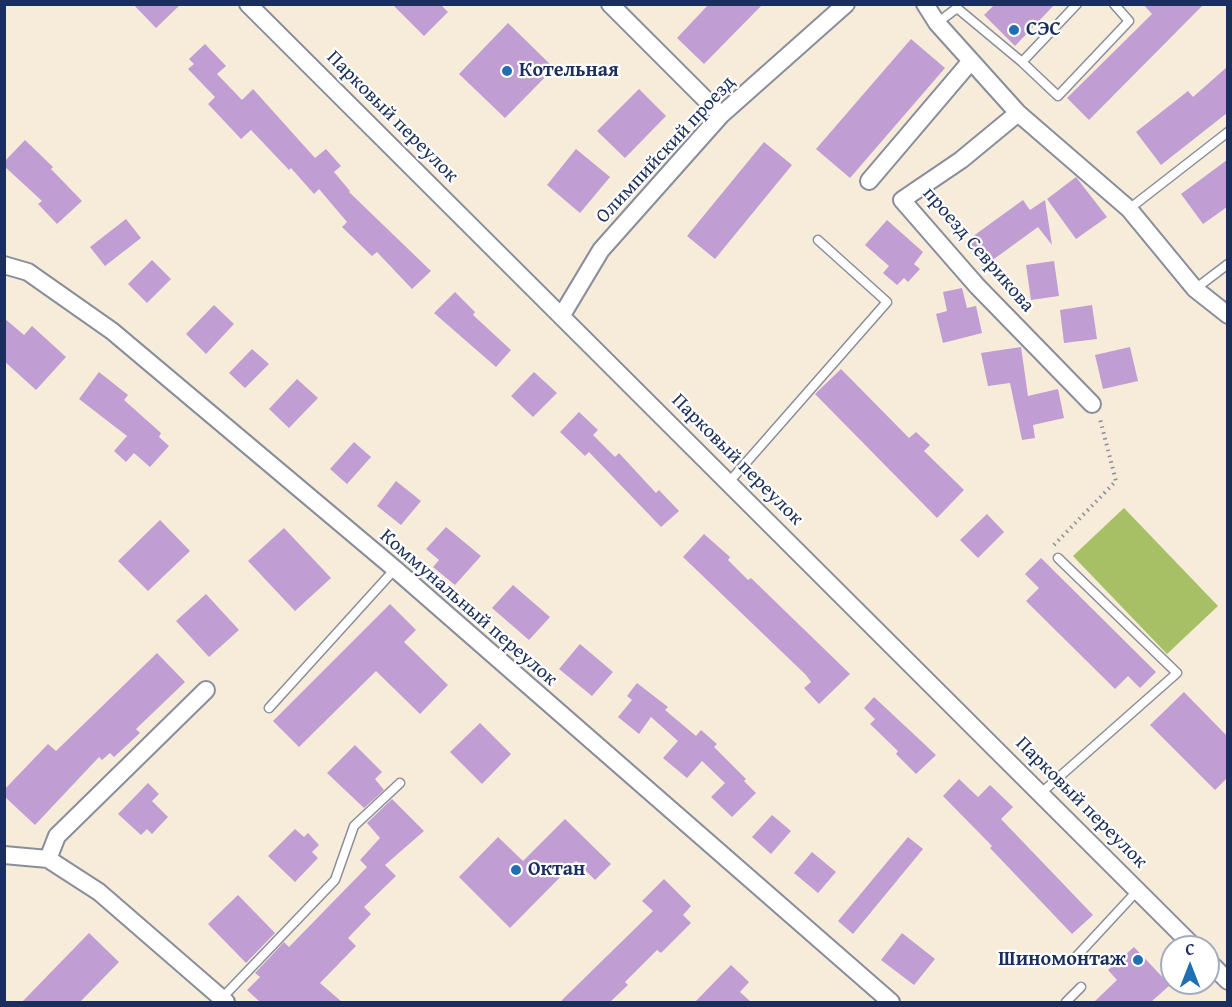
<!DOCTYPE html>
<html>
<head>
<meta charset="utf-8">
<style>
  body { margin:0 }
  #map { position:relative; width:1232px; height:1007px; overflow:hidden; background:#f7ecda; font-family:"Gentium Book Plus",serif }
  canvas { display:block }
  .frame { position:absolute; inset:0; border:6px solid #1b2f5e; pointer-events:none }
  .north { position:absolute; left:1160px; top:935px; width:60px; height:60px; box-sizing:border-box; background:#fff; border:2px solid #a4acbf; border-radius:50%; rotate:0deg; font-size:16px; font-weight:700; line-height:24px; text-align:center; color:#1b2f5e }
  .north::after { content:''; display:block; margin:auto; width:21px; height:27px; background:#1f6fb2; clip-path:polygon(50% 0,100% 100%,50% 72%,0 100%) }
</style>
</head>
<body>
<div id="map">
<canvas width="1232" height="1007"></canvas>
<div class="frame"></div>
<div class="north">С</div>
</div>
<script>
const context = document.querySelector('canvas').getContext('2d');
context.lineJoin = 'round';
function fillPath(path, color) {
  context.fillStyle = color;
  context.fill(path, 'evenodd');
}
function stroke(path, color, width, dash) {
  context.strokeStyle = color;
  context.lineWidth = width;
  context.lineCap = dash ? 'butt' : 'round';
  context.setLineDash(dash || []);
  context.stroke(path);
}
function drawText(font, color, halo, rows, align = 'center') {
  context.font = font + ' "Gentium Book Plus",serif';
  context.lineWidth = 4.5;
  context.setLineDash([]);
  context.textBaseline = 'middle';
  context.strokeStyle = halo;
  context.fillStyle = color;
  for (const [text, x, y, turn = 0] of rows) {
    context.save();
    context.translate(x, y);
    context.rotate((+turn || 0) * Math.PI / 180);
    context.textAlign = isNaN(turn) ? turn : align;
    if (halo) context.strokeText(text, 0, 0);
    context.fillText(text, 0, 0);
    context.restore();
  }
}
fillPath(new Path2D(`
  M1124,508L1218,606L1167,654L1073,556Z`), '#a7bf65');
fillPath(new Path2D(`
  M133,4H181L156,28Z
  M392,4H440L448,12L424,36Z
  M709,4H763L704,64L677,38Z
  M995,4H1055L1015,46L984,15Z
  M1143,4H1204L1089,120L1067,98L1152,14Z
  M508,23L554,68L505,118L459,74Z
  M911,39L945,68L850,178L816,149Z
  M205,44L226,66L217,74L242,100L253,89L315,158L326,149L341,166L334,172L350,191L349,192L431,271L412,289L377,252L372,256L342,227L347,222L319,189L314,194L291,168L289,170L251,130L241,139L208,104L215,97L188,69L194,64L189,59Z
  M1227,67V113L1161,165L1136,132L1188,91L1193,97Z
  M639,89L666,116L625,158L597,131Z
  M25,140L53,167L51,169L82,201L57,224L38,204L42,201L4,166V162Z
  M764,142L792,165L715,259L687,236Z
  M576,149L610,177L580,213L547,185Z
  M1227,160V207L1203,224L1181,194Z
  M1076,177L1107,217L1076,239L1047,199Z
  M1023,200L1030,210L1045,200L1052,245L1038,227L983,267L965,242Z
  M126,219L141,238L105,266L90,247Z
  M887,220L923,252L914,264L920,269L908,282L904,278L897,285L883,273L889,266L865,245Z
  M152,260L171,279L147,303L128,284Z
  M1054,261L1059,296L1031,300L1026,265Z
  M962,288L967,308L976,306L982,333L943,343L936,314L947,311L943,292Z
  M455,292L475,312L473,315L511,350L496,367L434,313Z
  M214,305L234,324L206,354L186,334Z
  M1092,305L1097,339L1064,343L1060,310Z
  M4,318L24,335L32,326L66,357L36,390L4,361Z
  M1021,347L1028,396L1058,389L1064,418L1033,425L1035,438L1022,440L1010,383L988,386L981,353Z
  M1130,347L1138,381L1103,389L1095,355Z
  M252,349L269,364L245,388L229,373Z
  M841,369L909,438L916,432L930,445L924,451L964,490L937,518L815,394Z
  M99,372L128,395L124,400L161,433L159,437L169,446L150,467L134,453L126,462L114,451L127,436L79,399Z
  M534,372L557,393L533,417L511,396Z
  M297,379L318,398L289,428L269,409Z
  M579,412L598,430L593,435L615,457L619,453L656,493L659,490L679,511L661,527L589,452L585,456L560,432Z
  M354,442L371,457L347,484L330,469Z
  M396,481L421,501L401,525L377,506Z
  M987,514L1004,532L978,558L960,540Z
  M160,520L190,551L148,591L118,561Z
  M446,527L481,556L455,585L433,567L439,560L426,549Z
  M284,528L331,578L295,611L248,561Z
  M704,534L730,557L728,560L748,580L751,578L850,674L819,704L804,688L811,682L806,675L683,557Z
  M1041,558L1156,672L1140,688L1128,676L1115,689L1026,601L1039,588L1025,574Z
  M513,585L550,617L529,640L492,608Z
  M206,594L239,630L209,657L176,621Z
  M390,604L416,630L404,642L448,685L420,714L376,671L299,747L273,721Z
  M580,644L613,672L592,696L559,669Z
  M157,653L185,682L136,729L140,733L114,757L110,753L102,760L99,757L35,825L4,796V790L48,744L56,751Z
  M637,683L668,707L665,710L696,736L701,730L717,744L714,747L746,779L744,781L756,793L732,817L711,797L725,783L702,761L687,778L663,758L678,741L651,717L639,734L618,717L632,700L627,696Z
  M1184,692L1227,736V778L1215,790L1150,725Z
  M874,697L936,755L916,774L896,754L898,751L870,724L875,719L864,708Z
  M480,723L511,754L482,784L450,752Z
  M355,745L382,772L375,779L384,790L364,808L327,773Z
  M959,779L978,797L990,785L1013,807L1001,819L1093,915L1072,934L990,848L992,846L943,796Z
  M148,783L159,794L152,801L168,817L152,834L147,829L141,835L118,814Z
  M392,799L424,831L385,865L396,876L364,907L371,914L348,938L356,946L320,983L342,1002H260L247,990L260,977L255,973L284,942L289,947L367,867L360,860L380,838L367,823Z
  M772,815L791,831L771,854L752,837Z
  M565,819L611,864L595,880L576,861L510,928L459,877L498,837L523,861Z
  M295,829L304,837L308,833L319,845L312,852L318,858L295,882L268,856Z
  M908,837L923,849L853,934L838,921Z
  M812,852L836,872L818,893L794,873Z
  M664,879L691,906L683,915L691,923L661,953L657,950L625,982L628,985L610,1002H560L653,911L642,901Z
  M238,895L275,933L246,963L208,924Z
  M89,933L119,962L80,1002H22Z
  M902,933L935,959L914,985L881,960Z
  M1134,947L1170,985L1151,1002H1094L1117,980L1108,970Z
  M731,965L749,982L740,992L751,1002H695Z`), '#c09dd2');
const service = new Path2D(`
  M937,23L957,8L1022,62L1058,96L1129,21L1114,4
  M1022,62L1077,4
  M1129,209L1228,132
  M1195,289L1228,264
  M729,482L887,302L818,240
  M269,708L395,569
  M1041,793L1177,673L1058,558
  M1075,958L1138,890
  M222,998L335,880L354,826L400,783
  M1066,1002L1081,987`);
const minor = new Path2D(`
  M248,4L1194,947
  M610,4L721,115
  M925,4L937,23L1018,113L1129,209L1195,289L1228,315
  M1018,113L961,160L902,200L977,286L1092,404
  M869,181L971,61
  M4,265L28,272L112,331L395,569L891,1002
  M562,315L601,250L721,115L846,4
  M4,855L48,859L99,892L226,1002
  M48,859L57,836L206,690
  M1208,961L1228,981`);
stroke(service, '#898e9c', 11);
stroke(minor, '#898e9c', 20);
stroke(new Path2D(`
  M1054,545L1116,481L1100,419`), '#898e9c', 4, [1.5, 4.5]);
stroke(service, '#fff', 8);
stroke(minor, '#fff', 16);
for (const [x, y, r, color] of [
  [1014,30,6,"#1f6fb2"],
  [507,71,6,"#1f6fb2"],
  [516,870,6,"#1f6fb2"],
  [1138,960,6,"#1f6fb2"]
]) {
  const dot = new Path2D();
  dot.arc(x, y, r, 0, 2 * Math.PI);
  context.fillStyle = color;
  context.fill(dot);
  stroke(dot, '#fff', 2);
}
drawText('bold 20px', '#1b2f5e', '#fff', [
  ["СЭС",1026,30],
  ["Котельная",519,71],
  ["Октан",528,870],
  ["Шиномонтаж",1126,960,"right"]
], 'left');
drawText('20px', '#1b2f5e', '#fff', [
  ["Парковый переулок",392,117,45],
  ["Олимпийский проезд",666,150,-47],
  ["проезд Севрикова",978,250,49],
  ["Парковый переулок",737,460,45],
  ["Коммунальный переулок",468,608,41],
  ["Парковый переулок",1081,803,45]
]);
</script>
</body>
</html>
